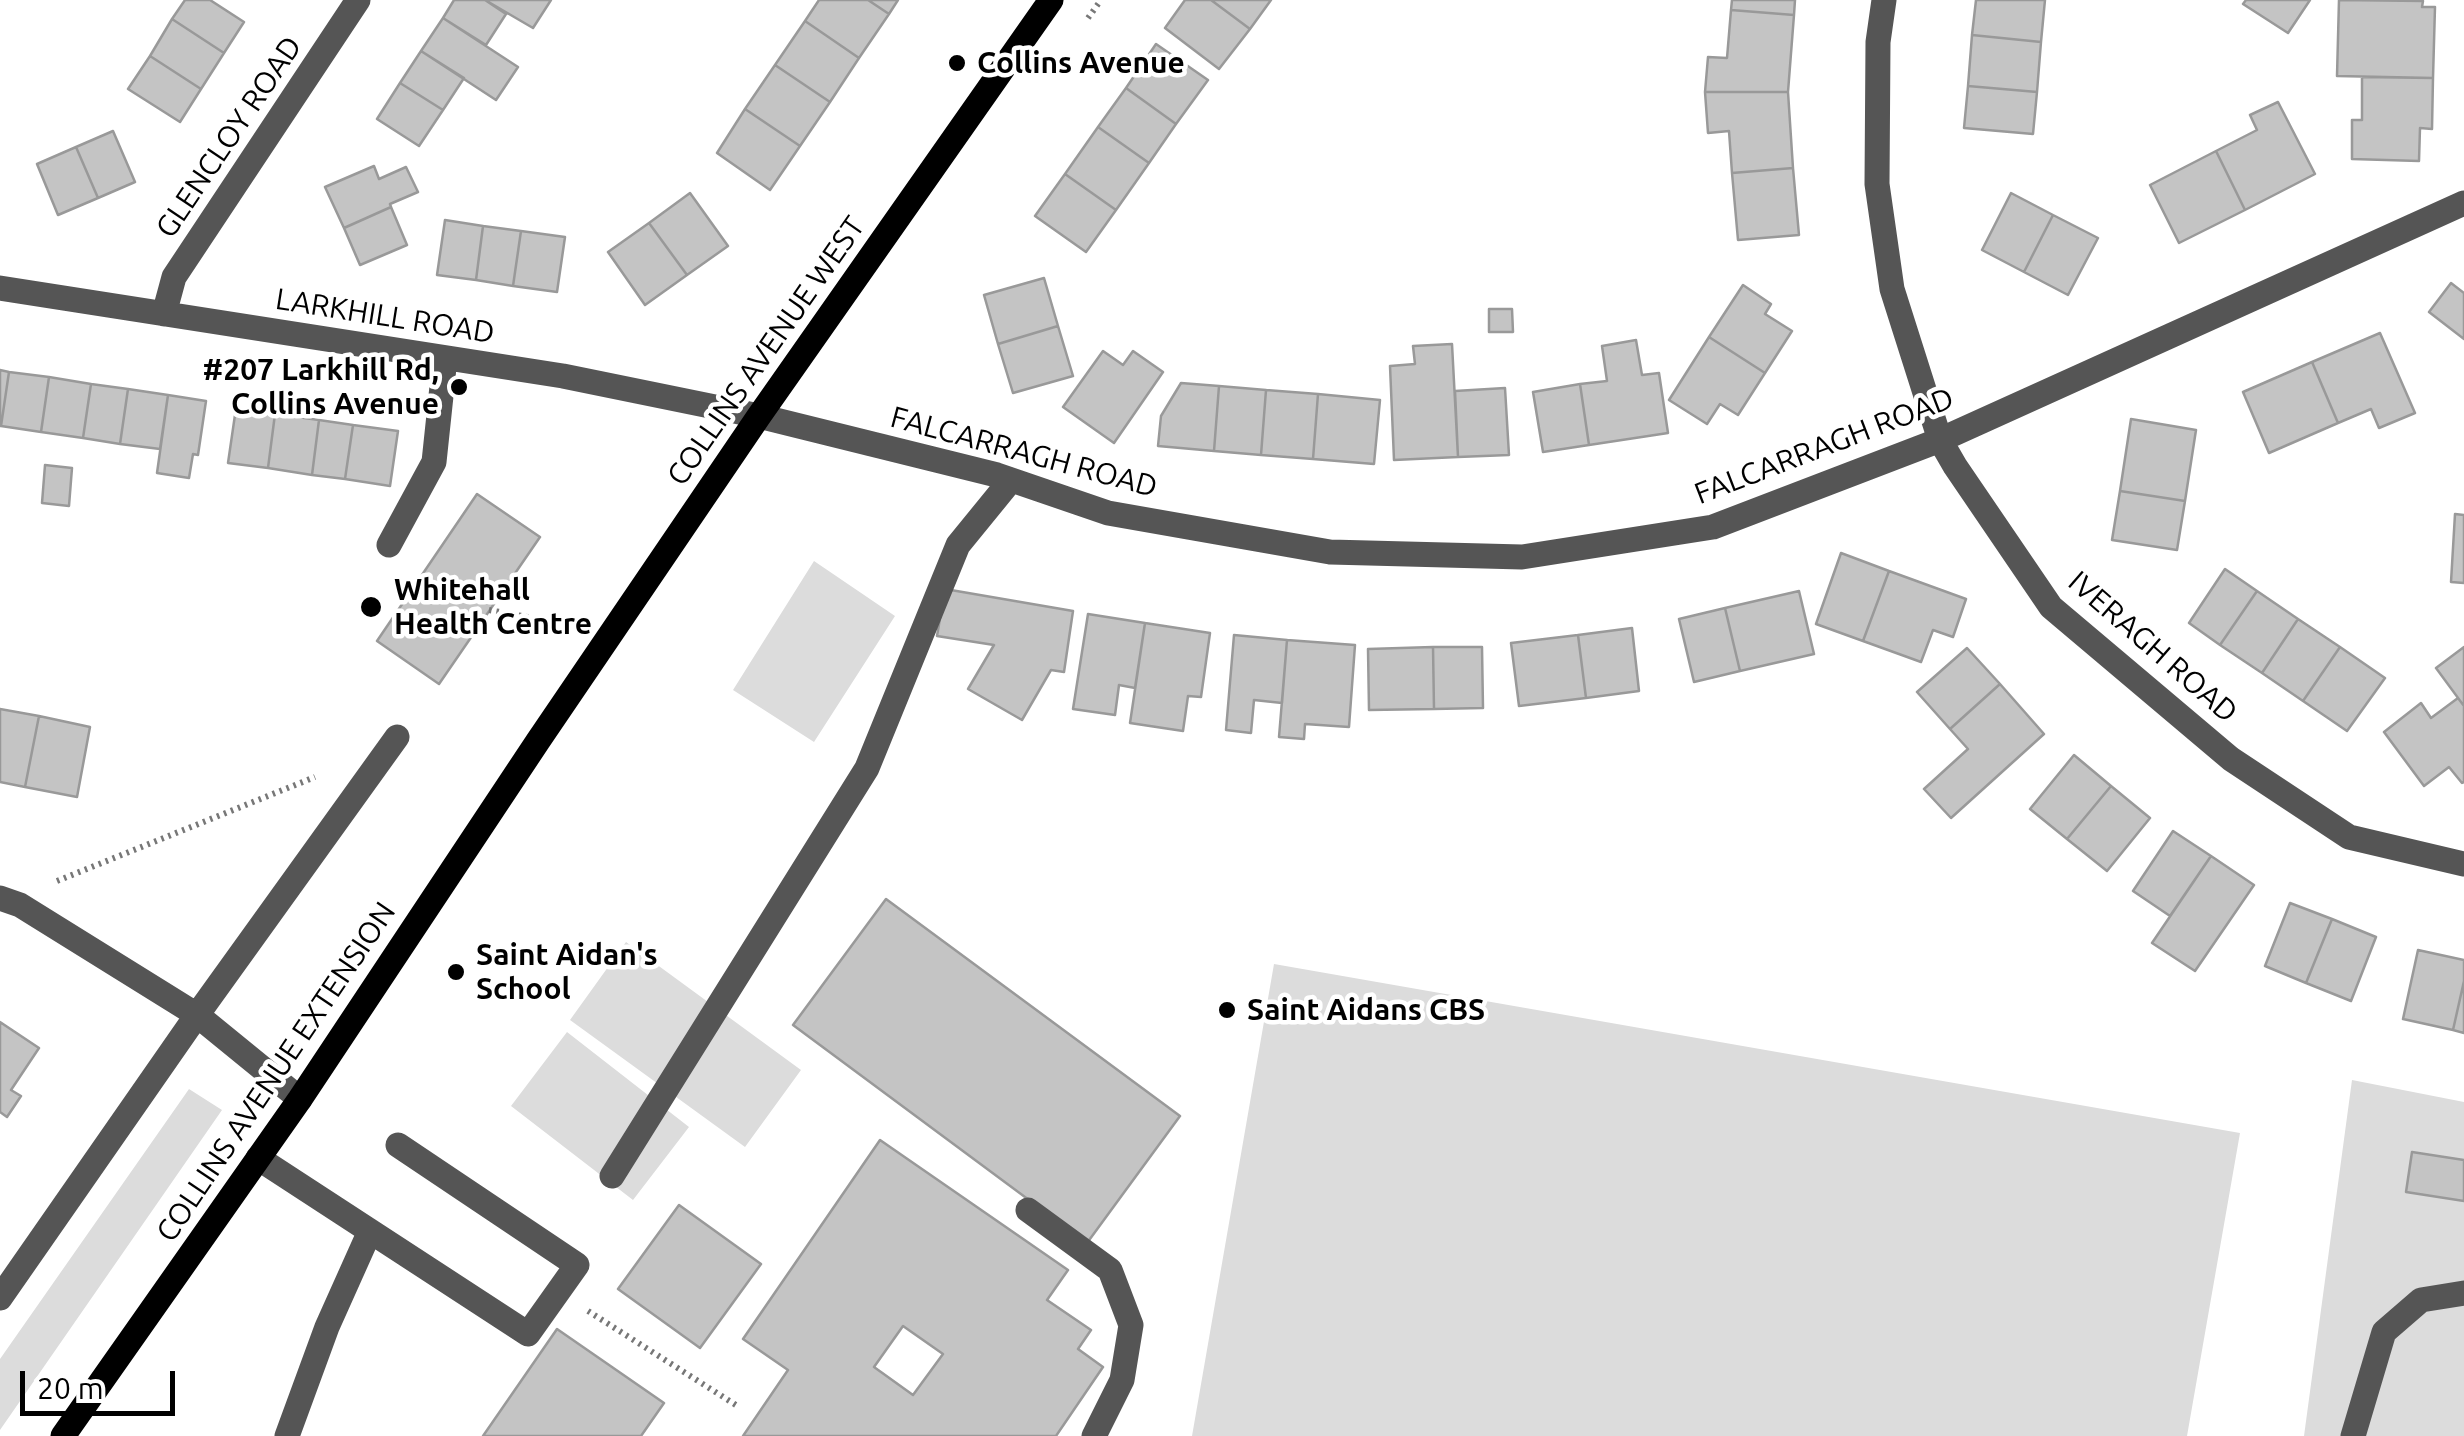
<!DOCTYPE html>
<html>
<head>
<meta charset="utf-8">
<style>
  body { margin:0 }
  #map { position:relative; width:2464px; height:1436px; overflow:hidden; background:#fff; font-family:Ubuntu,sans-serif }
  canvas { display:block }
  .scale { position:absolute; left:20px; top:1371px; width:155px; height:45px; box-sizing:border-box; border:5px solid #000; border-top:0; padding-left:12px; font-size:30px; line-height:35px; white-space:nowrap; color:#000; -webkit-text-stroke:8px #fff; paint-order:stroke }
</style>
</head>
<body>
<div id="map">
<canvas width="2464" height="1436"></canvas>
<div class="scale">20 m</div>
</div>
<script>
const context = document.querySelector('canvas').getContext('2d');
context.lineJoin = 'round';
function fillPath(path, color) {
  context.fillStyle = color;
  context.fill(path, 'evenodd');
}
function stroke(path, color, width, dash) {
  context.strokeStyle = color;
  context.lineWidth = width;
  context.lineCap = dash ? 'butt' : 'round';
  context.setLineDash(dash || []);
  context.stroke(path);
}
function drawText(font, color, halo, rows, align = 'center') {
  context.font = font + ' Ubuntu,sans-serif';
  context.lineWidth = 9;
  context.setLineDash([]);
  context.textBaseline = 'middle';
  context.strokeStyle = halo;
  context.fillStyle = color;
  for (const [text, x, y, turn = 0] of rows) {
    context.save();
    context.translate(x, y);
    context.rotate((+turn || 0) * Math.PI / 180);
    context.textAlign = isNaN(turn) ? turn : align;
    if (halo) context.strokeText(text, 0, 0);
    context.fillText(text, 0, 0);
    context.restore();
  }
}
fillPath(new Path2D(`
  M814,561L895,616L814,742L733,690Z
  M626,942L801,1070L745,1147L570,1020Z
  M1274,964L2240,1133L2187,1436H1192Z
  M567,1032L689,1127L633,1200L511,1106Z
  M2352,1080L2464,1102V1436H2304Z
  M189,1089L222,1110L0,1430V1359Z`), '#dcdcdc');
const building = new Path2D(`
  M185,0H210L244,22L224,53L172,19Z
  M454,0H485L506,14L486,45L443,18Z
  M485,0H551L533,28Z
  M819,0H868L889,14L859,58L805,21Z
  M868,0H898L889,14Z
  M1185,0H1211L1250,29L1219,69L1165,28Z
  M1211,0H1271L1250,29Z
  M1732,0H1795L1794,15L1731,10Z
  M1976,0H2045L2041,42L1972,35Z
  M2246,0H2310L2288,33L2243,4Z
  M2339,0L2423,1L2422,7H2435L2433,78L2337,76Z
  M1731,10L1794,15L1788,92H1705L1708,57L1727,58Z
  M443,18L518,67L496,100L421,51Z
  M172,19L224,53L201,89L150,56Z
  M805,21L859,58L830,102L775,65Z
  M1972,35L2041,42L2037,92L1968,86Z
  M1156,44L1208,80L1176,124L1126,88Z
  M421,51L464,78L443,110L400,83Z
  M150,56L201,89L180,122L128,89Z
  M775,65L830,102L800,146L745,109Z
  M2362,77L2433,78L2432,129L2420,128L2419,161L2352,159V120H2362Z
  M400,83L443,110L419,146L377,119Z
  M1968,86L2037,92L2033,134L1964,128Z
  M1126,88L1176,124L1149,163L1098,127Z
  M1705,92H1788L1793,168L1732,173L1729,131L1708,133Z
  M2278,102L2315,174L2245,210L2216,151L2257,130L2250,115Z
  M745,109L800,146L770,190L717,153Z
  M1098,127L1149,163L1116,210L1065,174Z
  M113,131L135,182L98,198L76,147Z
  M76,147L98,198L58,215L37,164Z
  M2216,151L2245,210L2179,243L2150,185Z
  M374,166L379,179L406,167L418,192L390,204L391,207L344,228L325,187Z
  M1793,168L1799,235L1738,240L1732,173Z
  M1065,174L1116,210L1086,252L1035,216Z
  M690,193L728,246L687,275L649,223Z
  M2011,193L2053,215L2024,272L1982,250Z
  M391,207L407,245L360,265L344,228Z
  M2053,215L2098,238L2068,295L2024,272Z
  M445,220L483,226L476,280L437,275Z
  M649,223L687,275L645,305L608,252Z
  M483,226L521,231L513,286L476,280Z
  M521,231L565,237L557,292L513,286Z
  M1044,278L1058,326L998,344L984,295Z
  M2451,283L2464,293V339L2429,312Z
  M1743,285L1771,304L1765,314L1792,331L1765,373L1709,337Z
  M1489,309H1512L1513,332H1489Z
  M1058,326L1073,376L1013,393L998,344Z
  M2380,333L2415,413L2379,428L2371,409L2338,423L2312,362Z
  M1709,337L1765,373L1738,415L1720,404L1707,424L1669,400Z
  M1636,340L1642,375L1659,373L1668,433L1589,445L1580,384L1607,381L1602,346Z
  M1452,344L1458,457L1394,460L1390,366L1415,364L1413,346Z
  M1103,351L1123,365L1133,351L1163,372L1114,443L1063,407Z
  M2312,362L2338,423L2269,453L2243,392Z
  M0,370L9,372L1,426H0Z
  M9,372L49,377L41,432L1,426Z
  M49,377L91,384L83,438L41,432Z
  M1181,383L1219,386L1214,451L1158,446L1161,416Z
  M91,384L128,389L120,444L83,438Z
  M1580,384L1589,445L1543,452L1533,392Z
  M1219,386L1266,390L1261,455L1214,451Z
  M1505,388L1509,455L1458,457L1455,391Z
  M128,389L168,395L160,449L120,444Z
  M1266,390L1318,394L1313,459L1261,455Z
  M1318,394L1380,400L1374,464L1313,459Z
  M168,395L206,401L198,455L193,454L189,478L157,473Z
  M236,408L275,414L268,468L228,463Z
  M275,414L319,420L312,475L268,468Z
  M2131,419L2196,430L2185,501L2120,491Z
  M319,420L353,425L345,479L312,475Z
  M353,425L398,431L390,486L345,479Z
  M45,465L72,468L69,506L42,503Z
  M2120,491L2185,501L2177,550L2112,540Z
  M477,494L540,537L439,684L377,641Z
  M2455,514L2464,515V583L2451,582Z
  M1841,553L1889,571L1863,641L1816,624Z
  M2225,569L2257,591L2220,645L2189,623Z
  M1889,571L1966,599L1953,637L1933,630L1921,662L1863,641Z
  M945,589L1073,611L1064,672L1051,670L1022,720L968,689L994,645L937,636Z
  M1799,591L1814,654L1740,671L1725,608Z
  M2257,591L2298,619L2262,673L2220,645Z
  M1725,608L1740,671L1694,682L1679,619Z
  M1088,614L1145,623L1135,688L1119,685L1115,715L1073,709Z
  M2298,619L2340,647L2303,701L2262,673Z
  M1145,623L1210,633L1201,697L1188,696L1183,731L1130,723Z
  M1632,628L1639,691L1586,698L1578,635Z
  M1234,635L1287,640L1282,703L1254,700L1251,733L1226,730Z
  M1578,635L1586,698L1519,706L1511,643Z
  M1287,640L1355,645L1349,727L1305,724L1304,739L1279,737Z
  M1433,647H1482L1483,708L1434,709Z
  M1433,647L1434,709L1369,710L1368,649Z
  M2340,647L2385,678L2347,731L2303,701Z
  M2464,647V706L2436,668Z
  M1967,648L2000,684L1950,729L1917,692Z
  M2000,684L2044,734L1951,818L1924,789L1968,749L1950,729Z
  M2458,698L2464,706V782L2462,783L2449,767L2424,786L2384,732L2421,703L2431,718Z
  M0,709L39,716L25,787L0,782Z
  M39,716L90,727L77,797L25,787Z
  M2074,755L2111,786L2067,839L2030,809Z
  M2111,786L2150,818L2107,871L2067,839Z
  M2173,831L2211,856L2170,916L2133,891Z
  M2211,856L2254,885L2195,971L2152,943Z
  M886,899L1180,1116L1087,1243L793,1025Z
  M2290,903L2332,919L2306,983L2265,966Z
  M2332,919L2376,937L2351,1001L2306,983Z
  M2418,950L2464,960V981L2453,1030L2403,1019Z
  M2464,981V1033L2453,1030Z
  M0,1022L39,1048L11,1090L21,1096L7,1117L0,1112Z
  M880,1140L1068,1270L1047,1300L1091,1330L1078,1349L1103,1367L1056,1436H743L788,1370L743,1339ZM903,1326L943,1354L913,1395L874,1367Z
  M2412,1152L2464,1160V1201L2406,1192Z
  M679,1205L761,1264L700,1348L618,1289Z
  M557,1329L664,1403L641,1436H483Z`);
fillPath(building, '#c4c4c4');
stroke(building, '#999', 2.5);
stroke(new Path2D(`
  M1088,18L1101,0
  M489,610L544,620L555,627
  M57,881L315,777
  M588,1311L739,1407`), '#777', 6, [2.5, 5]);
stroke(new Path2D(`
  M1884,0L1878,42L1877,184L1892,289L1940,440L1955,466L2051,607L2231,759L2349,837L2464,864
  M0,288L563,376L759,416L997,475L1108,513L1330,552L1522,557L1713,527L1940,440L2464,203
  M164,314L174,277L358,0
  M389,545L434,462L445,358
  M0,898L20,905L197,1015L300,1099
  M258,1158L528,1334L577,1265L398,1145
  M612,1176L867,768L958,545L1011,480
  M1028,1210L1110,1270L1131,1325L1122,1380L1094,1436
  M0,1298L197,1015L397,737
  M287,1436L327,1327L370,1231
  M2353,1436L2384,1332L2421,1300L2464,1293`), '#555', 25);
stroke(new Path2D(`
  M63,1436L300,1099L538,741L759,416L1051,0`), '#000', 25);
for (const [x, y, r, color] of [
  [957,63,10,"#000"],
  [459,387,10,"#000"],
  [371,607,12,"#000"],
  [456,972,10,"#000"],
  [1227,1010,10,"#000"]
]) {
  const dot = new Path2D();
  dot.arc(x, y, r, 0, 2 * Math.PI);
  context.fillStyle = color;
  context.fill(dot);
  stroke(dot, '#fff', 4);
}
drawText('bold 30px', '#000', '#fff', [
  ["Collins Avenue",977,63],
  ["#207 Larkhill Rd,",439,370,"right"],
  ["Collins Avenue",439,404,"right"],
  ["Whitehall",394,590],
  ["Health Centre",394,624],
  ["Saint Aidan's",476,955],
  ["School",476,989],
  ["Saint Aidans CBS",1247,1010]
], 'left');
drawText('30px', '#000', '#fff', [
  ["GLENCLOY ROAD",229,137,-56],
  ["LARKHILL ROAD",385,316,9],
  ["COLLINS AVENUE WEST",766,351,-55],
  ["FALCARRAGH ROAD",1824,446,-21],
  ["FALCARRAGH ROAD",1024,452,15],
  ["IVERAGH ROAD",2153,647,41],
  ["COLLINS AVENUE EXTENSION",276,1072,-56]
]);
</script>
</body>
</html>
